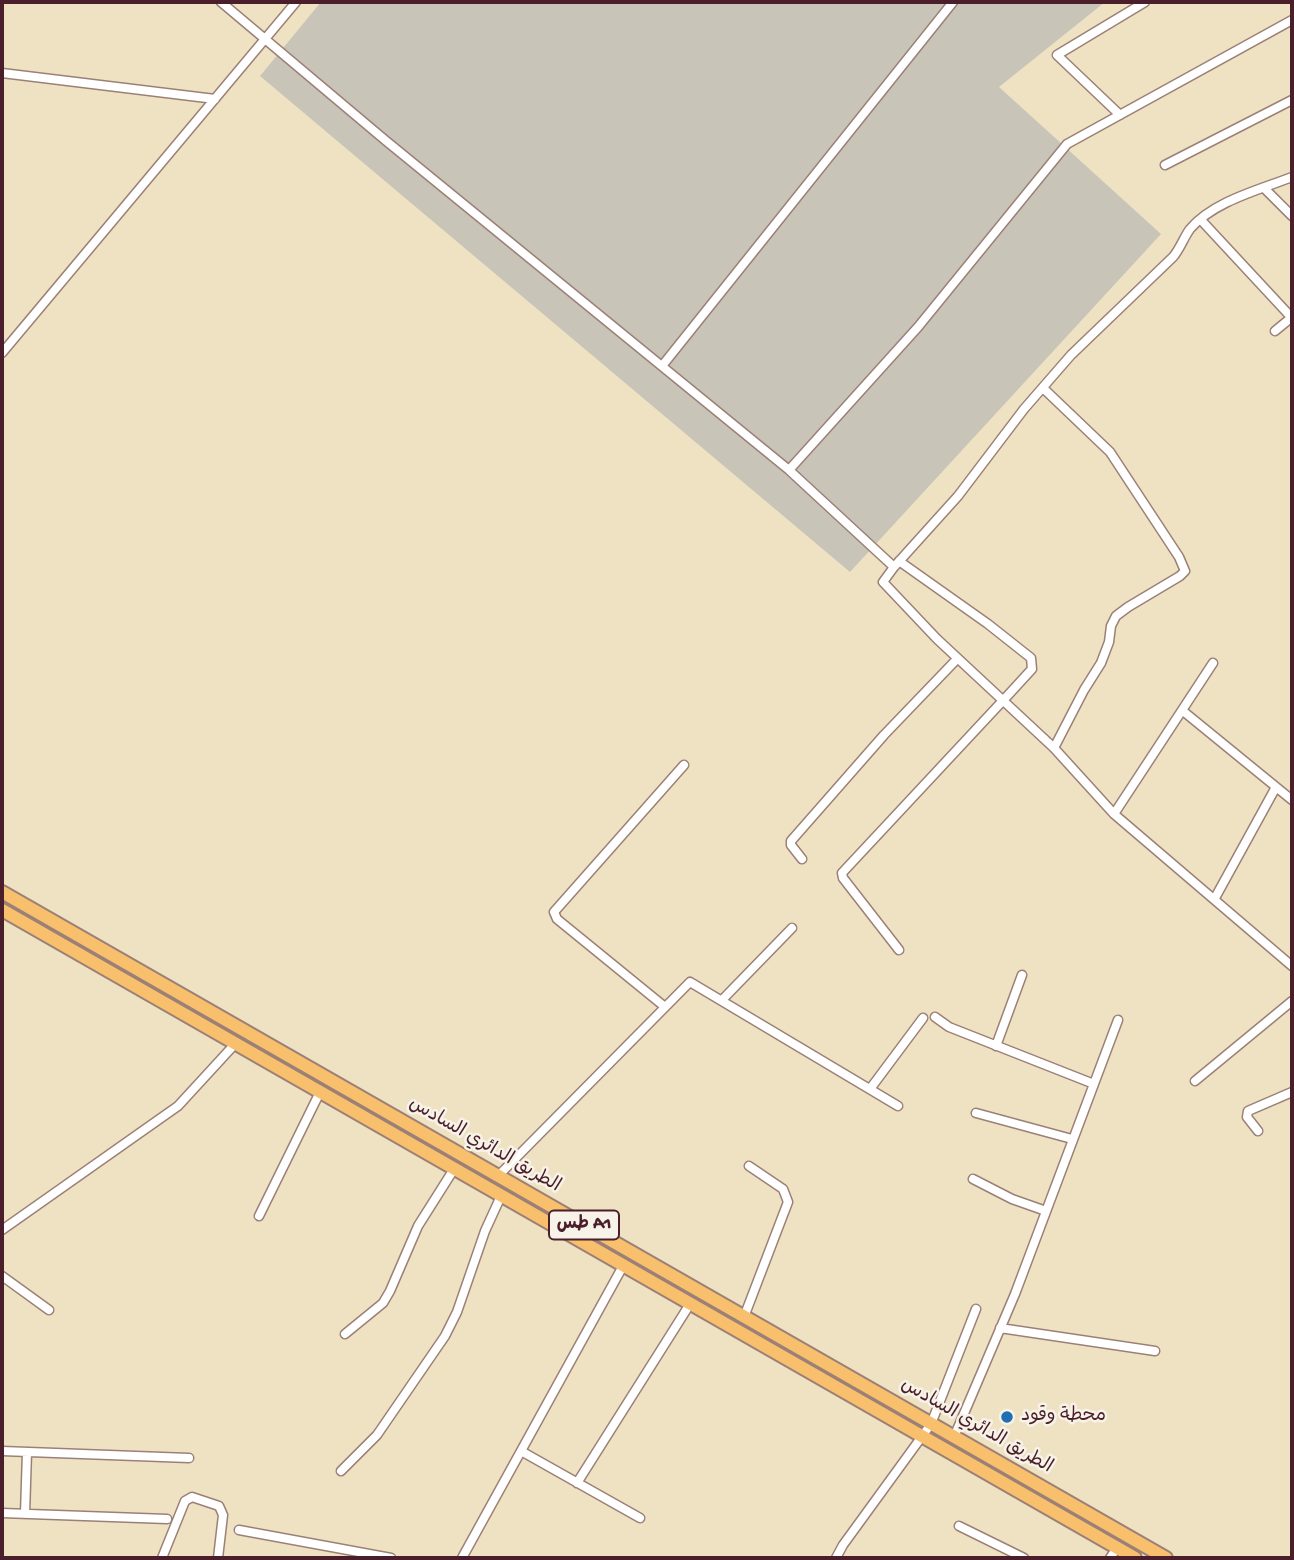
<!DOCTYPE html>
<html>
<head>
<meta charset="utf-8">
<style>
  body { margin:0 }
  #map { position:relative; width:1294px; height:1560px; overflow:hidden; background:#eee2c3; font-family:"Gochi Hand",sans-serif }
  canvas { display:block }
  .frame { position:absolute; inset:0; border:4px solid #4a1f2b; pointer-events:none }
</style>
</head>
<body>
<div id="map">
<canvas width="1294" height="1560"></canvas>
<div class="frame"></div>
</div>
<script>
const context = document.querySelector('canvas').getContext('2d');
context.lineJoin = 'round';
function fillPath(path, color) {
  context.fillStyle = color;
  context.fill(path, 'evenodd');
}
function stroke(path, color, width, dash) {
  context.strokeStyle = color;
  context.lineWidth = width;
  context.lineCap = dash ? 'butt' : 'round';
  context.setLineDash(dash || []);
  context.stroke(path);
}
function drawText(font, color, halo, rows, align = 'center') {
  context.font = font + ' "Gochi Hand","Playpen Sans Arabic",sans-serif';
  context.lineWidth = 5;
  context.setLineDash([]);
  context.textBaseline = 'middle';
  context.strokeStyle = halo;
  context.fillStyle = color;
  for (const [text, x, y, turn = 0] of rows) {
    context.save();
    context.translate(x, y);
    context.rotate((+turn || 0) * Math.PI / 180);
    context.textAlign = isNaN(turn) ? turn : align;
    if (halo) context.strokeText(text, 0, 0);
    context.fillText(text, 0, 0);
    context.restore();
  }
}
fillPath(new Path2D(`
  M321,2H1105L999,87L1161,234L850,572L260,76Z`), '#c8c4b8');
const minor = new Path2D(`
  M221,2L385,140L789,470L894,567
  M2,73L215,99
  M1120,115L1057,55L1145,2
  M1165,165L1292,100
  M1292,177C1259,190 1214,201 1190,229C1184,237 1180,249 1173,257L1071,355L1024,409L958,496L894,567L883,582L937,639L1054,748L1114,814L1292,966
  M1264,188L1292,216
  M1201,220L1292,318
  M1275,331L1292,317
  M2,353L296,2
  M662,366L953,2
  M1043,388L1110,452L1179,557L1185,571L1180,576L1128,607L1116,616L1111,626L1109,642L1101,663L1084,690L1054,748
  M789,470L918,327L1067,144L1292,20
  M899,561L988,624L1031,658L1032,669L1010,693L842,873L843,878L899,950
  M1183,711L1292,800
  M1114,814L1213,663
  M802,859L791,845V841L884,735L957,659
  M1215,898L1276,787
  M722,1000L792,928
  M665,1007L557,919L554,912L684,765
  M935,1017L949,1027L1094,1084
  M996,1046L1022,975
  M1195,1081L1292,1001
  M870,1089L923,1018
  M976,1113L1072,1139
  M1258,1131L1247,1117L1248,1111L1292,1092
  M499,1175L690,982L898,1106
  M973,1179L1012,1199L1046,1211
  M259,1216L320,1092
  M2,1230L178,1106L235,1044
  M2,1276L49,1310
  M744,1317L788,1202L783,1189L749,1166
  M1000,1328L1155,1351
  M345,1334L383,1303L390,1291L418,1226L454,1169
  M954,1437L1015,1294L1118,1020
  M2,1451L189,1458
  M521,1451L640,1518
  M341,1471L377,1435L445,1336L457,1312L485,1231L501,1196
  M577,1483L690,1304
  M2,1513L167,1519
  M25,1514L27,1452
  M959,1526L1024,1558
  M239,1530L391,1558
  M162,1558L185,1501L192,1497L219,1506L223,1515L218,1558
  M462,1558L623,1266
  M836,1558L843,1545L931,1424L976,1309
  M1110,1558L1117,1548`);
const highway = new Path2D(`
  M2,892L1166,1558
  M2,910L1135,1558`);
stroke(minor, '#9c8077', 11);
stroke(highway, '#9c8077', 16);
stroke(minor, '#fff', 8);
stroke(highway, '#f8bf6c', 12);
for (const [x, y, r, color] of [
  [1007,1417,7,"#1f6fb2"]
]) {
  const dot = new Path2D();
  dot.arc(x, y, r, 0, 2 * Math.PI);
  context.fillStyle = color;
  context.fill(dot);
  stroke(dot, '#f7f3e8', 2.5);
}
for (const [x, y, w] of [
  [584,1225,70]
]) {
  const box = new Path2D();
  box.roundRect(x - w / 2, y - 14.5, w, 29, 5);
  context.fillStyle = '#f7f3e8';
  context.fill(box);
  stroke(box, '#4a1f2b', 2);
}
drawText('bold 18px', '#4a1f2b', null, [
  ["طس A1",584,1225]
]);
drawText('19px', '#4a1f2b', '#f7f3e8', [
  ["الطريق الدائري السادس",484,1146,30],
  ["الطريق الدائري السادس",976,1427,30]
]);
drawText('19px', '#4a1f2b', '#f7f3e8', [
  ["محطة وقود",1021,1417]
], 'left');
</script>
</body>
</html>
